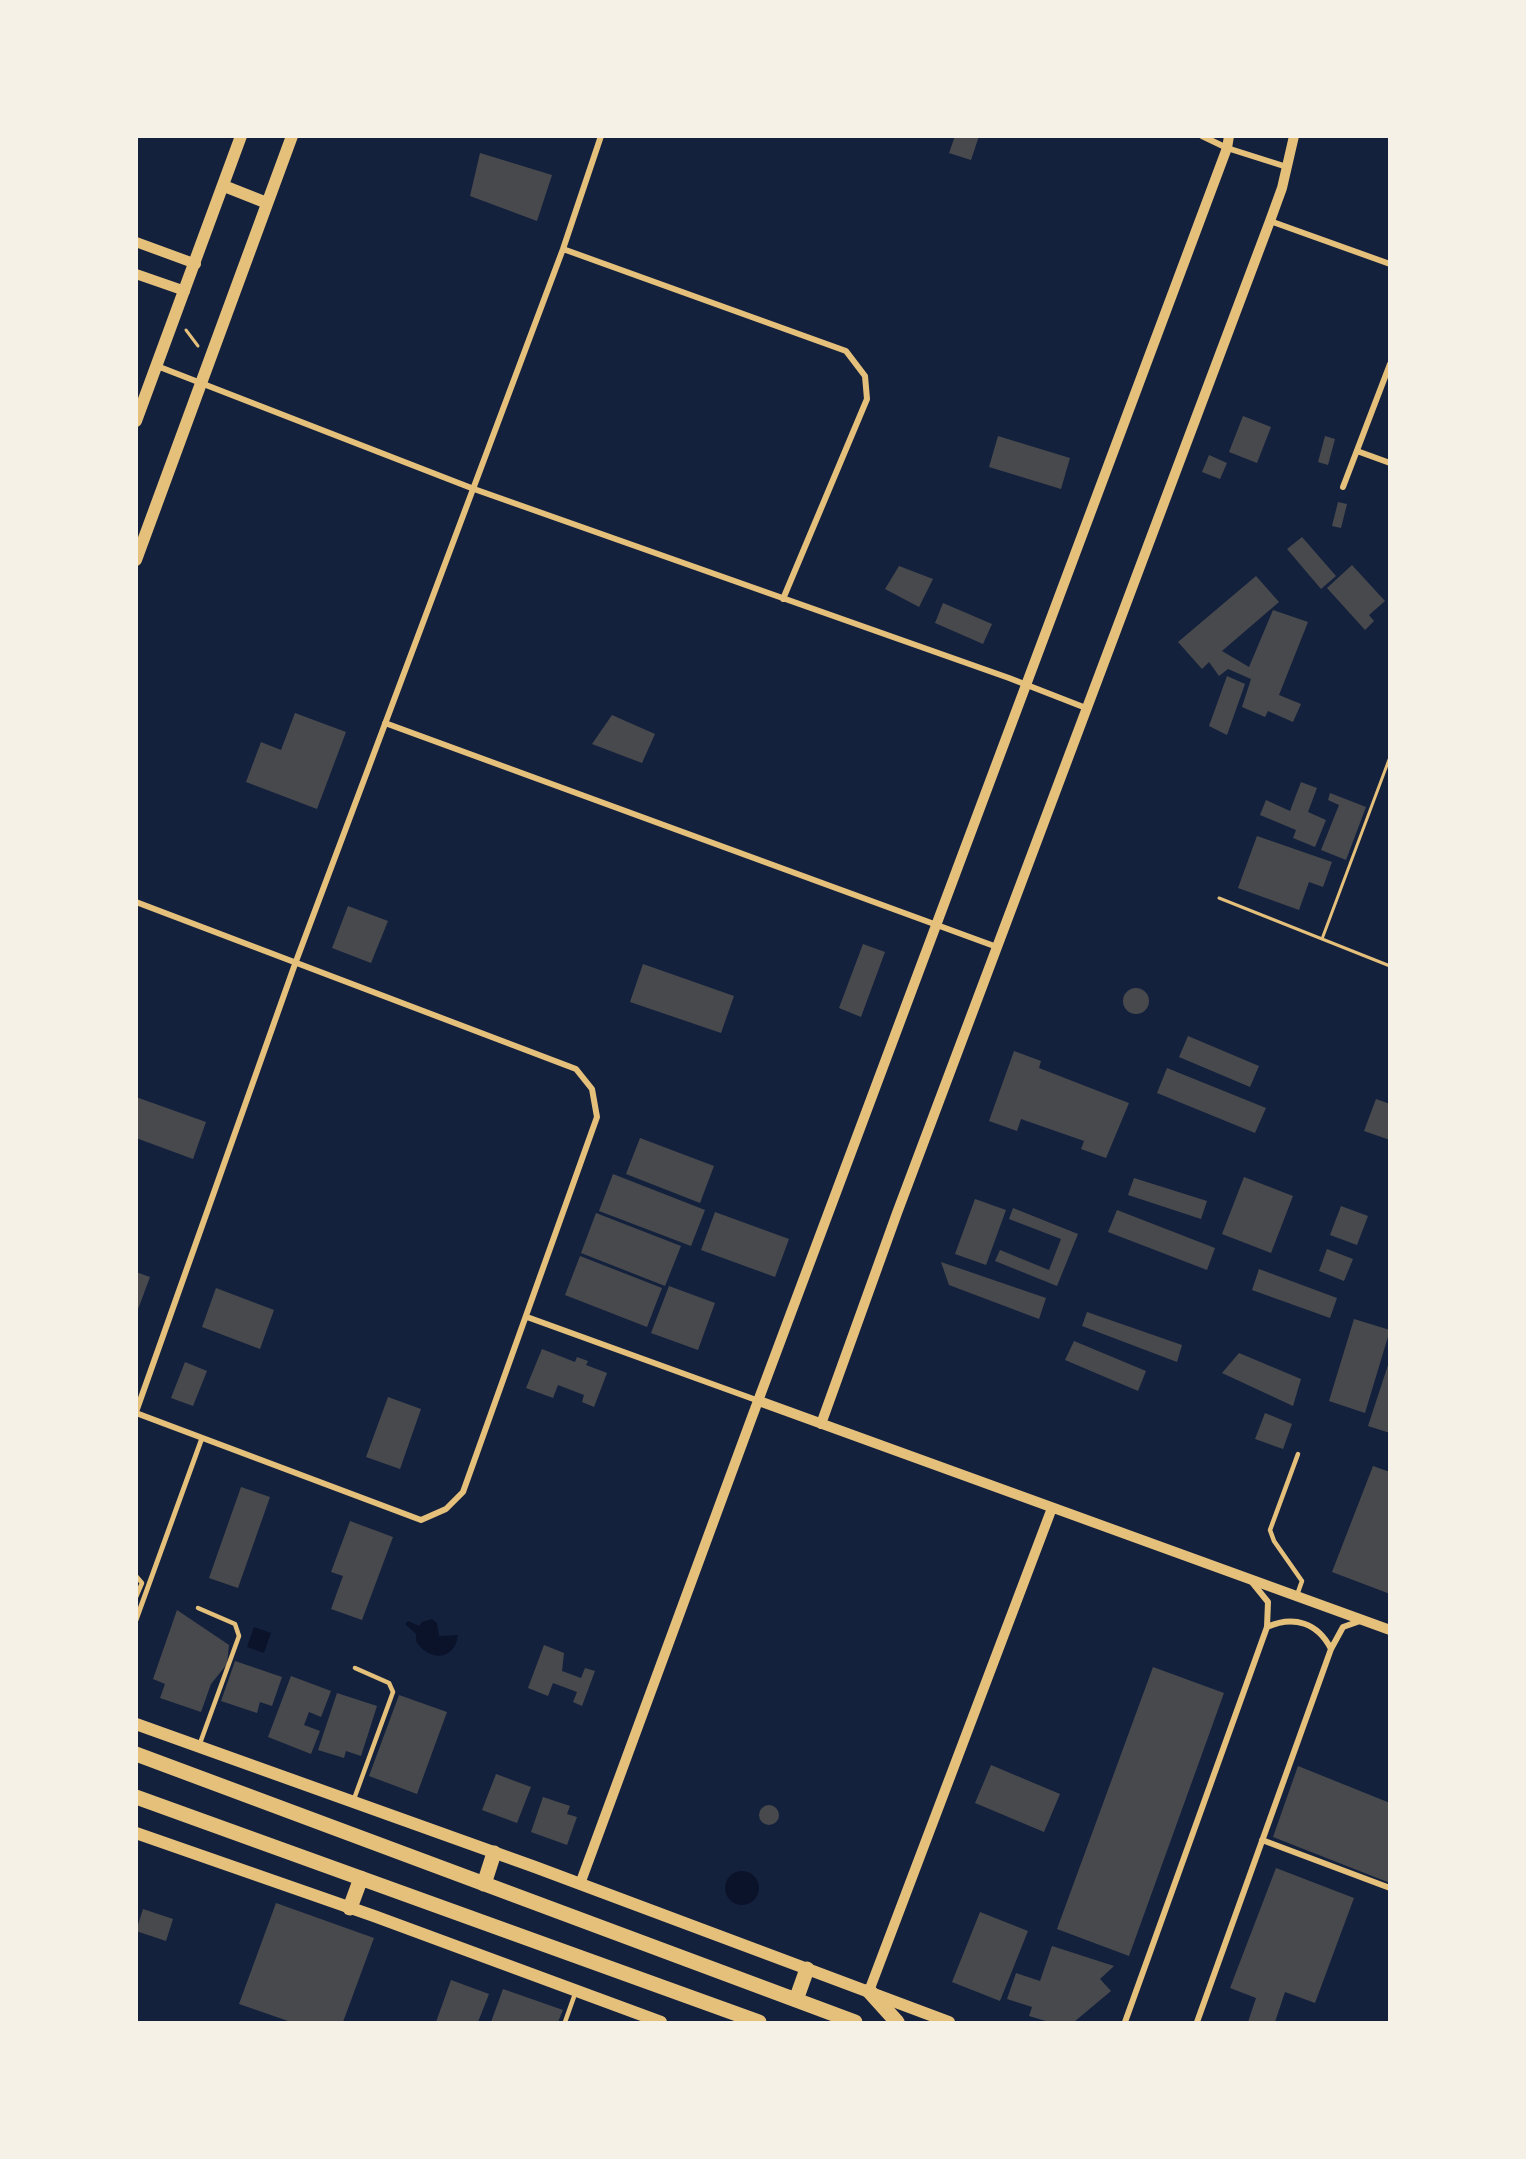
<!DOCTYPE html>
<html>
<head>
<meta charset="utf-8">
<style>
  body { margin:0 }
  #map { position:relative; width:1526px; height:2159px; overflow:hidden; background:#14213d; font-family:Roboto,sans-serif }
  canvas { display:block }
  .frame { position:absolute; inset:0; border:138px solid #f6f1e7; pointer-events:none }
</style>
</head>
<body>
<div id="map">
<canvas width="1526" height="2159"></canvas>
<div class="frame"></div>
</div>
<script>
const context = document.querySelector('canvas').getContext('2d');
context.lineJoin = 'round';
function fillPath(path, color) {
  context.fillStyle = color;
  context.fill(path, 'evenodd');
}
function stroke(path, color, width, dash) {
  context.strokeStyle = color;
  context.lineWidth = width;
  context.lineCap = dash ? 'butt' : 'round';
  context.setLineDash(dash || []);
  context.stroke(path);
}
fillPath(new Path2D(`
  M432,1619L437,1623L439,1636L458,1635C455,1661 429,1662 416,1641V1634L405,1624L408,1621L419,1626L422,1622Z
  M254,1627L271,1633L264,1653L247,1647Z
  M725 1888a17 17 0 1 1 34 0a17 17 0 1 1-34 0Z`), '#0b132b');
fillPath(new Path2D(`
  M955,136H979L971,160L949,153Z
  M480,153L552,175L537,221L470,196Z
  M1243,416L1271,427L1257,463L1229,452Z
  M998,436L1070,458L1061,489L989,467Z
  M1325,436L1335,439L1328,465L1318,462Z
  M1209,455L1227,463L1220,479L1202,472Z
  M1338,502L1347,504L1341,528L1332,526Z
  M1302,537L1336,576L1321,589L1287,549Z
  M1352,565L1385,601L1369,615L1374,621L1365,630L1327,588Z
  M899,566L933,579L919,607L885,589Z
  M1256,576L1279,602L1222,651L1249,667L1273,610L1308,622L1279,695L1301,704L1293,722L1268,711L1265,717L1242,707L1251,679L1228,669L1219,676L1209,662L1202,669L1178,642Z
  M943,603L992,624L983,644L935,623Z
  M1227,676L1245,684L1227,735L1209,726Z
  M295,713L346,732L317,809L246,782L261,742L281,750Z
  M612,715L655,734L642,763L592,744Z
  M1301,782L1317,788L1308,812L1326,820L1315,847L1293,838L1296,830L1260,815L1266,800L1290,811Z
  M1330,793L1366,807L1346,860L1321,850L1339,805L1328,800Z
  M1257,836L1332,862L1323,887L1309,882L1299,910L1238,888Z
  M348,906L388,921L371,963L332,948Z
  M863,944L885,952L861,1017L839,1008Z
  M643,964L734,996L721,1033L630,1002Z
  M1123 1001a13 13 0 1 1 26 0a13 13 0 1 1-26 0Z
  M1188,1036L1259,1066L1250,1087L1179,1057Z
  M1014,1051L1041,1061L1039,1068L1129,1103L1106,1158L1081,1149L1084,1141L1021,1119L1017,1131L989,1121Z
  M1167,1068L1266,1108L1255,1133L1157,1093Z
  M136,1097L206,1122L193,1159L136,1138Z
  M1376,1099L1390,1104V1140L1364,1131Z
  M640,1138L714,1166L700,1203L626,1174Z
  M613,1174L705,1210L691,1246L599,1211Z
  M1244,1177L1293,1196L1271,1253L1222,1234Z
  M1134,1178L1207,1201L1201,1219L1128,1195Z
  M975,1199L1006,1210L986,1265L955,1254Z
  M1341,1206L1368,1216L1357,1245L1330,1235Z
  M1013,1208L1078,1234L1057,1286L995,1261L1000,1250L1049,1270L1061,1239L1009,1219Z
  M1117,1210L1215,1248L1207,1270L1108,1232Z
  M715,1212L789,1239L775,1277L701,1250Z
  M596,1213L681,1246L665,1286L581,1253Z
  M1327,1249L1353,1259L1344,1281L1319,1271Z
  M580,1256L662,1288L647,1327L565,1295Z
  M941,1262L1046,1298L1039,1319L949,1285Z
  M1259,1269L1337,1298L1330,1318L1252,1290Z
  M136,1272L150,1277L137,1312H136Z
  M669,1286L715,1303L698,1350L651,1333Z
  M216,1288L274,1310L260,1349L202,1327Z
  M1087,1312L1182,1345L1177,1362L1082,1326Z
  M1354,1319L1390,1330L1365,1413L1329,1401Z
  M1074,1341L1146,1371L1138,1391L1065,1360Z
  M542,1349L575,1362L577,1357L588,1361L586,1365L607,1373L594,1407L582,1402L584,1395L558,1385L553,1398L526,1388Z
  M1239,1353L1301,1379L1293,1406L1222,1373Z
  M185,1362L207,1371L193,1406L171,1398Z
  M1389,1362H1390V1433L1368,1426Z
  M388,1397L421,1409L400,1469L366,1457Z
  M1265,1413L1292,1424L1283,1449L1255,1439Z
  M1373,1466L1390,1472V1594L1332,1572Z
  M241,1487L270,1497L238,1588L209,1578Z
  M350,1521L393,1537L362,1620L331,1609L343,1576L331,1572Z
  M177,1610L229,1645L227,1664L211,1684L201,1712L160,1698L165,1684L153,1679Z
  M544,1645L564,1653L562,1671L581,1678L585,1668L595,1671L582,1706L573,1702L577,1692L553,1683L548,1696L528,1688Z
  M235,1661L282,1677L272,1706L260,1702L257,1713L221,1701Z
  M1153,1667L1224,1693L1129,1956L1057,1929Z
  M291,1676L331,1691L321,1717L309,1712L304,1725L320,1731L311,1754L268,1737Z
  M337,1693L377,1706L361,1756L346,1751L344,1758L318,1750Z
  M399,1695L447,1712L417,1794L369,1776Z
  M991,1765L1060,1794L1044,1832L975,1803Z
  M1298,1766L1390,1803V1883L1273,1837Z
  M496,1774L531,1787L517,1823L482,1810Z
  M543,1797L570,1806L567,1814L577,1817L567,1845L531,1832Z
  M759 1815a10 10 0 1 1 20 0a10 10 0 1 1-20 0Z
  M1276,1868L1354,1898L1315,2003L1285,1992L1275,2022H1248L1256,1998L1230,1988Z
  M276,1903L374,1938L343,2022H291L239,2004Z
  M143,1909L173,1919L166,1941L136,1931Z
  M980,1912L1028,1931L1000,2001L952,1982Z
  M1052,1946L1114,1966L1100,1979L1111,1991L1074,2022H1049L1029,2016L1032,2007L1007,1999L1016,1973L1040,1981Z
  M451,1980L489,1994L478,2022H436Z
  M503,1989L563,2010L558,2022H491Z`), '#48494c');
stroke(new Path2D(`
  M186,330L198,346
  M1219,898L1390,966
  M1322,939L1390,757`), '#e5c07b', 3);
stroke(new Path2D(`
  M136,1576L142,1583L136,1597
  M1297,1595L1302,1581L1274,1541L1270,1530L1298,1454
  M198,1608L235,1624L239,1636L199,1746
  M354,1799L393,1692L389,1683L355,1668
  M565,2022L576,1991`), '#e5c07b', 4.5);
stroke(new Path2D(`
  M136,1620L202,1438`), '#e5c07b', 5);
stroke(new Path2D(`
  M1202,136L1227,148L1287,167
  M1270,221L1390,264
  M563,249L846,351L865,376L867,399L783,599
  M157,366L474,489L1009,678L1086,708
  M1357,451L1390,463
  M1343,487L1390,364
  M385,723L997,947
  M136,902L576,1069L592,1089L597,1117L463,1492L446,1509L421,1520L136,1413
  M527,1317L759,1401
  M136,1412L295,964L563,249L601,136
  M1267,1627C1294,1615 1318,1623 1331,1649
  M1262,1840L1390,1888
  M1125,2022L1267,1627L1268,1602L1251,1581
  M1197,2022L1331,1649L1343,1627L1360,1621`), '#e5c07b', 6);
stroke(new Path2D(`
  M136,242L196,264
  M136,274L185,291
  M759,1401L1390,1630
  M821,1424L897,1213L1270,221L1282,188L1294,136
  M580,1884L752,1417L1227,148L1229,136
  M869,1991L1052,1508`), '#e5c07b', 10);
stroke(new Path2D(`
  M224,186L267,203
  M136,421L241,136
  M136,560L292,136
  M136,1724L535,1867L949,2022
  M136,1833L374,1916L661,2022`), '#e5c07b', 12);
stroke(new Path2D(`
  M136,1754L855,2022
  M136,1797L759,2022
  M484,1884L494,1853
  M350,1908L361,1878
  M869,1991L897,2022
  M796,2000L807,1969`), '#e5c07b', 15);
</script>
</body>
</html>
